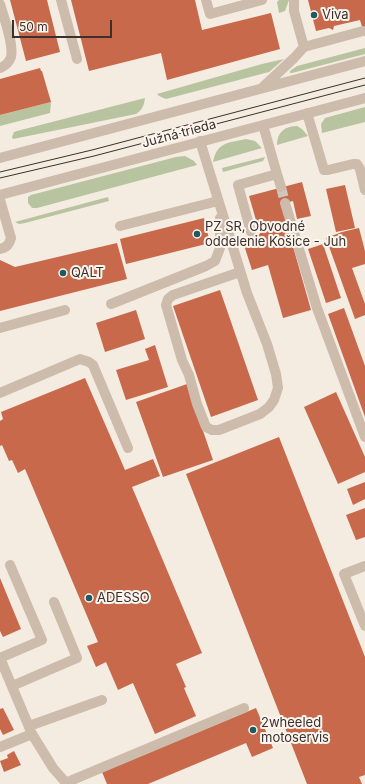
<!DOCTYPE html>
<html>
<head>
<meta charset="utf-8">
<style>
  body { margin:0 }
  #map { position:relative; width:365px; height:784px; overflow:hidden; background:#f4ebe1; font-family:Inter,sans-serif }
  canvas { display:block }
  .scale { position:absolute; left:12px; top:20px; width:100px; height:18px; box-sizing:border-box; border:2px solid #3b302b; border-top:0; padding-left:5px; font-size:12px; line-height:14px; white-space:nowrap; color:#3b302b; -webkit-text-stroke:3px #fbf5ee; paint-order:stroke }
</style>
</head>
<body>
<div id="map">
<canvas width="365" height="784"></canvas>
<div class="scale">50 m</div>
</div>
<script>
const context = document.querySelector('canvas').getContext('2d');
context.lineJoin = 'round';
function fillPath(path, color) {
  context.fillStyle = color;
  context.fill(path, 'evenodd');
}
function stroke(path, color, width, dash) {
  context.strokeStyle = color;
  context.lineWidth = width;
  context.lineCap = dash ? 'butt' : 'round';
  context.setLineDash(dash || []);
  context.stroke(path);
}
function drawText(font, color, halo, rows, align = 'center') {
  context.font = font + ' Inter,sans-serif';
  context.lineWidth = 4;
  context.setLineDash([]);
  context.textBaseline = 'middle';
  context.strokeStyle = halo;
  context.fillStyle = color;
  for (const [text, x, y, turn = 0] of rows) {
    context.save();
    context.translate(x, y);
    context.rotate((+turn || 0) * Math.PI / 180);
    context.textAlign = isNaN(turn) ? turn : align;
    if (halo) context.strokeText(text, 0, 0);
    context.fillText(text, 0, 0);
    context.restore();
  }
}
fillPath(new Path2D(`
  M279,0H289L285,11L279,13L277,2Z
  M365,48V54L292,73H290V71L297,66Z
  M284,59L269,72L166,99L159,96L157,94L262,64Z
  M145,98C144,106 142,110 136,114L18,138L13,139L12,137L14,132L17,131Z
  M51,102L50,113L0,126V115Z
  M365,107V122L322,133L321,124L325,118Z
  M297,126L302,129L308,136L277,145C277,132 285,126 297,126Z
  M246,139L255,141L262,148L213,162C217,142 228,143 246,139Z
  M185,156L194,161L197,165L37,208H32L28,203V197L31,195L176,157Z
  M265,157L263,161L223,172L222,168Z
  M108,197L109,201L25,223L19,224L15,222Z`), '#b8c4a0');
fillPath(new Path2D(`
  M10,0H47L60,52L26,61Z
  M71,0H195L202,30L271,13L280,49L167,80L161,53L89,71Z
  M308,0H365V37L360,20L334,26L333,30L329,28L316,31Z
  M40,68L41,71H42L51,102L0,115V79Z
  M302,182L311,216L297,219L293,201L281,204L311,310L283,318L268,265L252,270L242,239L260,234L249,196Z
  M345,185L355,228L336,232L326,189Z
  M204,218L210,243L126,264L120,239Z
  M359,228L365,251V264L352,268L365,304V315L355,319L326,238L342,232Z
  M117,243L127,279L0,311V260L15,267Z
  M323,244L341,298L326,303L308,249Z
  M220,290L258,400L211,417L173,306Z
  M344,308L365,366V417L328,314Z
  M136,310L145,339L105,352L96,323Z
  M155,345L168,387L126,400L116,370L149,360L145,349Z
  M85,378L125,470L153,459L160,476L132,487L202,653L176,664L186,687L184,688L196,716L155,734L133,683L118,690L106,662L96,667L87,646L98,642L25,469L18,473L12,460L9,461L2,445L6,443L0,446V421L3,419L1,412Z
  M187,384L213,460L163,477L136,402Z
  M336,392L365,457V472L338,484L304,407Z
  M279,437L365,657V775L359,777L362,784H307L186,474Z
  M365,482V499L353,505L347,489Z
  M365,508V537L356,540L346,515Z
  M0,578L21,629L3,637L0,631Z
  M3,708L14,730L3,735L0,729V709Z
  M256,708L273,748L252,757L246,743L148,784H107L102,772Z
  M14,751L21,765L4,772L0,761L8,758L7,755Z`), '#c8694b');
stroke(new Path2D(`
  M281,187L285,203`), '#cfc6bd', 10, [10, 5]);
stroke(new Path2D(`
  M61,0L77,59
  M206,0L210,14L262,0
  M294,0V11L304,47
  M0,4C4,18 14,44 11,57C9,63 5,66 0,68
  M263,87L294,58L304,47L363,31
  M307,113L324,170H328L353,164H357L360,169L365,190
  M200,141L247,293L267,344L276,374L278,388L274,400L269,407L260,414L219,430H212L206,427L197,404L189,375L182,360L166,305L168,299L173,295L240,272
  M0,158L365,61
  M277,174L281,187
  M0,195L365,98
  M0,200L11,238C9,245 7,247 0,249
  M285,203L317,308L365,437
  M120,226L218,201
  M251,232L238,185L277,174L263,125
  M111,304L206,266L215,261L220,248V218
  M0,328L65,310
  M0,393L80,359L89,362L93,365L128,448
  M365,566L344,574L365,626
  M0,658L32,734L53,768L67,784
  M0,658L42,640L10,565
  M12,686L77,658L54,602
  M29,726L102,700
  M0,747L32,734
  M65,783L244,708`), '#cdbbac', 10);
stroke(new Path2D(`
  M0,172L92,150L365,78
  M0,178L94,156L365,85`), '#3b302b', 1);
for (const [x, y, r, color] of [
  [314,15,4,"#1f5a5e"],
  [197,234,4,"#1f5a5e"],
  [63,273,4,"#1f5a5e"],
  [89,598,4,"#1f5a5e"],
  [253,730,4,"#1f5a5e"]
]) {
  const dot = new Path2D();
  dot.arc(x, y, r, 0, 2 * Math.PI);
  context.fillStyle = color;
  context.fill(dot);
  stroke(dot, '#fbf5ee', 1.5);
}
drawText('13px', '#3b302b', '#fbf5ee', [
  ["Viva",322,15],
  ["PZ SR, Obvodné",205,227],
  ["oddelenie Košice - Juh",205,242],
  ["QALT",71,273],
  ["ADESSO",97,598],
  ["2wheeled",261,723],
  ["motoservis",261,738]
], 'left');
drawText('13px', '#3b302b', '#fbf5ee', [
  ["Južná trieda",179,134,-15]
]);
</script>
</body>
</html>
